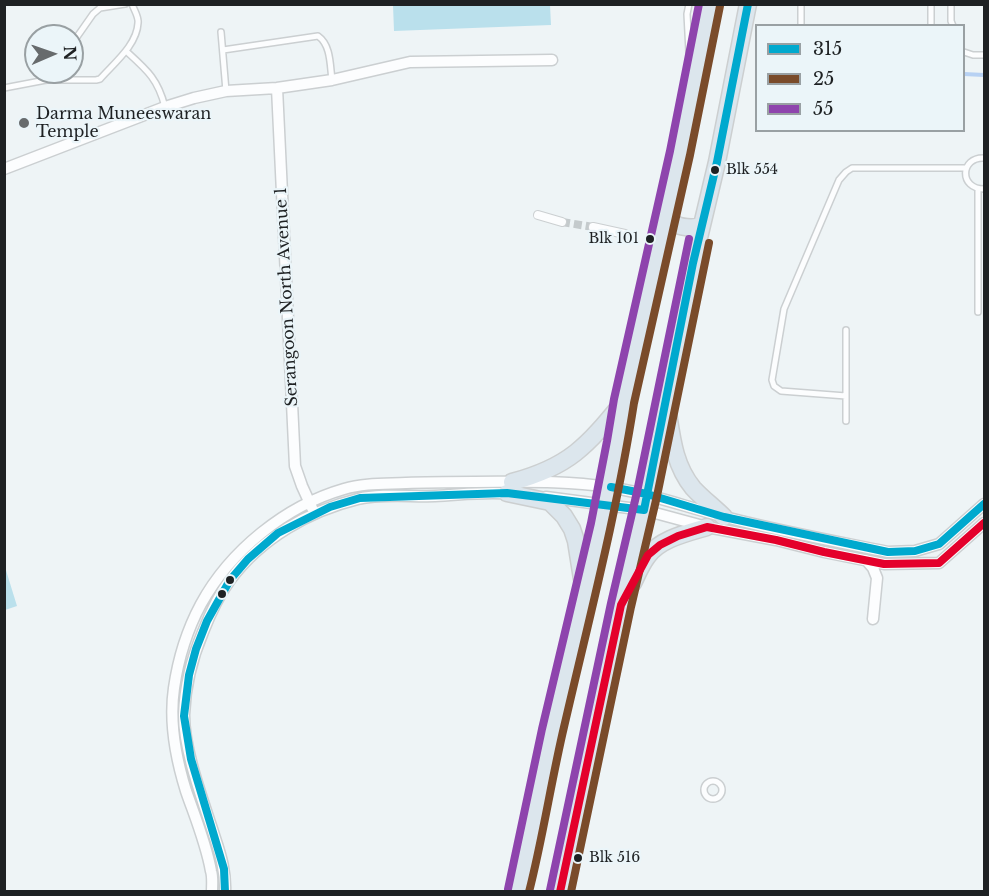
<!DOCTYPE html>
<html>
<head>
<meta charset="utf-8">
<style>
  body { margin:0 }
  #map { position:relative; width:989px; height:896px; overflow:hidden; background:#eef4f6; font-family:"Libre Baskerville",serif }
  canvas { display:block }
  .frame { position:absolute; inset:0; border:6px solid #1e2123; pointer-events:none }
  .legend { position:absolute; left:755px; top:24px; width:210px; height:108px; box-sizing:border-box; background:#ebf5f9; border:2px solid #99a0a3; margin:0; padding:8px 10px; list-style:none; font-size:18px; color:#1e2123 }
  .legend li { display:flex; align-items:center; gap:12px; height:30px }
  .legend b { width:30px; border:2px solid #99a0a3 }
  .north { position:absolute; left:24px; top:24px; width:60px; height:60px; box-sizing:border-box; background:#ebf5f9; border:2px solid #99a0a3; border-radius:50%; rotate:88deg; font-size:16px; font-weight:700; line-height:24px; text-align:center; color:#1e2123 }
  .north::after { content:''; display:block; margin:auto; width:21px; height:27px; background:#676b6d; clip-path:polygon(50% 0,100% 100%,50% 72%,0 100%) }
</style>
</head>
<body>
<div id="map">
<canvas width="989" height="896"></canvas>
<div class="frame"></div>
<ul class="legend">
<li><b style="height:8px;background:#00a9ce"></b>315</li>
<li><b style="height:8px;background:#7a4b2a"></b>25</li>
<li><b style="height:8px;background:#8e44ad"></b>55</li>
</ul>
<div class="north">N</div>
</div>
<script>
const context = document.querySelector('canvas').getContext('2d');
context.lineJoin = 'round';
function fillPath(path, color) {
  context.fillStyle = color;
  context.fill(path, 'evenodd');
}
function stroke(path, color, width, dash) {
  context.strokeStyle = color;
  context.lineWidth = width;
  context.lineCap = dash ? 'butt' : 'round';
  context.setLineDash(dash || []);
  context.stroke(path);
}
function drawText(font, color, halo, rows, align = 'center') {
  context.font = font + ' "Libre Baskerville",serif';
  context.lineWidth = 4.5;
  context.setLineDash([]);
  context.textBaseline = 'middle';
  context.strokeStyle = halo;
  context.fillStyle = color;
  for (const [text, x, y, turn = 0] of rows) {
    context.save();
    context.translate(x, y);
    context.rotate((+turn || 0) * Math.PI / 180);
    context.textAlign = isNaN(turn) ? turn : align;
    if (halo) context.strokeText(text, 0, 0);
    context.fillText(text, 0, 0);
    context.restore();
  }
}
fillPath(new Path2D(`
  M393,5H550L551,25L394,31Z
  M5,567L17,606L5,610H4Z`), '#bae0ec');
stroke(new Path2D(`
  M964,74L984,75`), '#b7d1f3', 4);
stroke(new Path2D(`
  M562,222L593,227`), '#c4cacc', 8, [8, 4]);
const service = new Path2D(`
  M689,4L687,14L690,71
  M951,4V21L953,26
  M801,26V4
  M931,26V4
  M221,32L226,91
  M72,44L93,14L100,8L125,4
  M223,50L318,36C331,45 330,65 332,80
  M126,51C147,70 158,79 165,107
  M964,52L973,55H984
  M46,80L52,72
  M4,88L46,80H96L100,79C114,63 137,45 138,23C139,17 134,10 132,4
  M984,158C960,157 959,189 984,189
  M978,312V189
  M846,330V421
  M846,396L781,391L774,386L772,380L784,309L839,180L846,172L852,168H966
  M704 790a9 9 0 1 1 18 0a9 9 0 1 1-18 0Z`);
const pedestrian = new Path2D(`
  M538,215L562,222
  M593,227L625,234`);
const minor = new Path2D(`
  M277,88L295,466L302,486L312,508
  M4,169L165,107L194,98L226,91L277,88L332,80L410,62L552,60
  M546,497L644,510L707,527L776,540L824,552L884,564L939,563L984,523
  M866,560L873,568L877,578L873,619
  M212,892C212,885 213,877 211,871C206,843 195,817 186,791C176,759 169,722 174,688C178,660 187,630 201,604C230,551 285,506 344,489C364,483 385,484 406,483C429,482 451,482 474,482C519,482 564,480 609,487C649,493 686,507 725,517C779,531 834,541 888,552L915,551L939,544L984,504
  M225,892C226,873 221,856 215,838C204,803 184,752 184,715C185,687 192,658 203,632C210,614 219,595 230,580C261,538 309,511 358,499C381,493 412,497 435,496C460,495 487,491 512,494`);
const trunk = new Path2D(`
  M666,213C668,217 668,220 672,222C679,228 695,229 702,225
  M668,413C672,440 675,466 693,488C702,498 714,507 724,517
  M512,482C569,467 587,446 623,402
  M507,493L550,502L564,516L572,529L576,541L583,585
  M633,583C637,575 641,565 647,557C659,539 687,533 707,527
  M518,892C532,839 540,784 552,731C577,621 608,513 624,401L680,153L710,4
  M560,892L621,605L647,494L693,263L717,162L748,4`);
stroke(service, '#cbcfd1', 8);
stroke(pedestrian, '#cbcfd1', 10);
stroke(minor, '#cbcfd1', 13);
stroke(trunk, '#cccfd0', 19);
stroke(service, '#fcfdfe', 5);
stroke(pedestrian, '#fcfdfe', 8);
stroke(minor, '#fcfdfe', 10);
stroke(trunk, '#dce6ed', 16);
stroke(new Path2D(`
  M611,487L647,494L724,517L888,552L915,551L939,544L984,504
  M225,892L224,869L191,759L184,716L189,675L196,649L207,621L230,580L248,559L278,533L330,507L360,498L507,493L644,510L693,263L717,162L748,4`), '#00a9ce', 8);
stroke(new Path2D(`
  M529,892C543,837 551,782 564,727C589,619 617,512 634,403L690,155L720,6
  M571,892L631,607L657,496L709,243`), '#7a4b2a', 8);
stroke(new Path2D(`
  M508,889L542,729L591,523L607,441L614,399L670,151L699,4
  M550,890L611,603L637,492L689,239`), '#8e44ad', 8);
stroke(new Path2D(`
  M560,892L621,605L648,555L660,545L678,536L707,527L776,540L824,552L884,564L939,563L984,523`), '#e4002b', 8);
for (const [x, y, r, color] of [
  [24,123,6,"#676b6d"],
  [715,170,5,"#1e2123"],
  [650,239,5,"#1e2123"],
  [230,580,5,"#1e2123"],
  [222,594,5,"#1e2123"],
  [578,858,5,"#1e2123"]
]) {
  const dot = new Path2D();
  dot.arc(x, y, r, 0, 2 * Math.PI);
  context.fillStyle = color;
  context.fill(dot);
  stroke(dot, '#ebf5f9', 2);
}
drawText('14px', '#1e2123', '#ebf5f9', [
  ["Blk 554",726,170],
  ["Blk 101",639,239,"right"],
  ["Blk 516",589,858]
], 'left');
drawText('16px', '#1e2123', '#ebf5f9', [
  ["Darma Muneeswaran",36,114],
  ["Temple",36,132]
], 'left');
drawText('16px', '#1e2123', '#ebf5f9', [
  ["Serangoon North Avenue 1",287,297,-93]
]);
</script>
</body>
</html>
